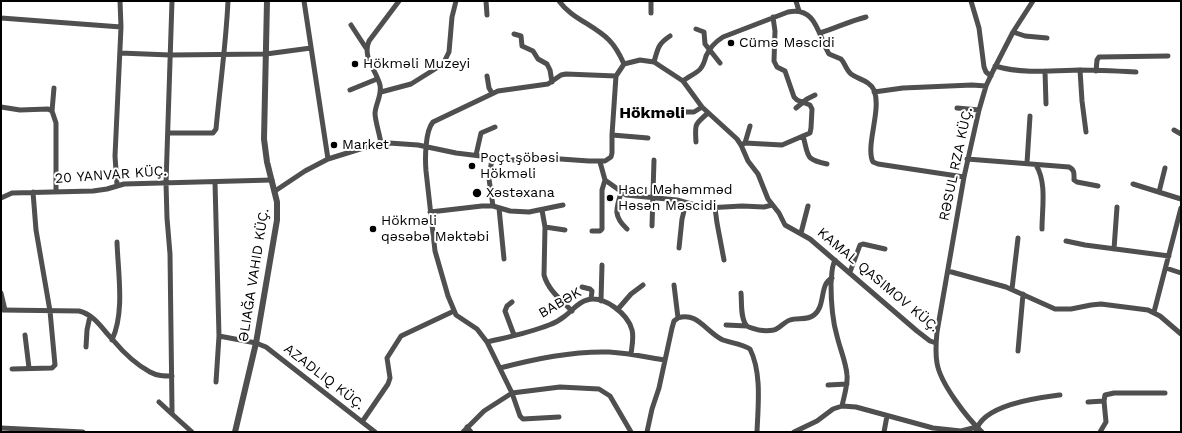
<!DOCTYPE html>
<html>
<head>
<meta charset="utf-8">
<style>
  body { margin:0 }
  #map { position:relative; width:1182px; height:433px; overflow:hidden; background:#fff; font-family:"Work Sans",sans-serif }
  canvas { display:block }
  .frame { position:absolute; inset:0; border:2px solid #000; pointer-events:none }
</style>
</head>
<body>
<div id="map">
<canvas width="1182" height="433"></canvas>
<div class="frame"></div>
</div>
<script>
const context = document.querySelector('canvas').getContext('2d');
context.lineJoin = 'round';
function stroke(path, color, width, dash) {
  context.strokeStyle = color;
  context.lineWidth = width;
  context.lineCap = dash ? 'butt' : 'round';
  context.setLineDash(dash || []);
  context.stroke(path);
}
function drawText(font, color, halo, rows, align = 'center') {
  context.font = font + ' "Work Sans",sans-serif';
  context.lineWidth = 4;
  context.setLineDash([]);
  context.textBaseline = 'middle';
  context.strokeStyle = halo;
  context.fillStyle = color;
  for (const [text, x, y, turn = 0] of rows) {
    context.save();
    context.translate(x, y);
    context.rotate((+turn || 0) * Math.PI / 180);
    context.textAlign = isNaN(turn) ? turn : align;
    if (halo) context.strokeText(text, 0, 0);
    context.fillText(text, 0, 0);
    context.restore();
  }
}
stroke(new Path2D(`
  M172,1L166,183L167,218L170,254L172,408V414L192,432
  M304,1L328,159
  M486,1L487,15
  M559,1C571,18 594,25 609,40C616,47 620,55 624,64
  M651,1V13
  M796,1L799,11
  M971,1L979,28L984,67L986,72L991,76
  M1,18L121,27
  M351,25L366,48
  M696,29L704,32L705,44L720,63
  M1013,32L1025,36L1047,38
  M820,33C836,28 850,21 866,17
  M514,34L521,36L522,46L533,51L538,59L547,64L550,70L552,82
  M120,53L170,55L266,54L311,48
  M654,62C658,48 658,44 670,36
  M995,66C1022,74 1051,71 1079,70C1098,70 1117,71 1136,72
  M1080,70L1082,101L1086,132
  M1045,71L1046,104
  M1096,71L1097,60L1099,57L1168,56
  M487,76L489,88L492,93
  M683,81C688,77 699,72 701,68C704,64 705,60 706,56C710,47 715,42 723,37L788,12C817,6 818,36 829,54L841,59C845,63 846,70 851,74C859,80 869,80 874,90C882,110 865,146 873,162L878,164L964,177
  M350,90L377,79
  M381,92L411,84L443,64L449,52L452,17L456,1
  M874,92L903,88L972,85L986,86
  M1,107L20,110L48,109L52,111L56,123V191
  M796,108L807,99L815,95
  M957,108L979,110
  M52,111L54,88
  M677,112H694L702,107
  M1174,130L1181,134
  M168,133H213L216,129C220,86 226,44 228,1
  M612,135L648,138
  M803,136C809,156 804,159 827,164
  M696,142C695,124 694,125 708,113
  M745,143L750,126
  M381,144C380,135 375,121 375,113C376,103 382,95 380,85C376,70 362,57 369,41L399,1
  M741,145L745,143L782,145L810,133L811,128L812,109L810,105L797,100L794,97L785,71L777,67L774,61L775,31L773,17
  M476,155L481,133L495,127
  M492,158L489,179L493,206
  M967,159L1069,167C1075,170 1074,174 1074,180L1077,182L1098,186
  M600,162L605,180L626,195L677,200L706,208L742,206L764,207L772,205
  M1027,163L1030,116
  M1036,165C1047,183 1042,208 1042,229
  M215,182L219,336L216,382
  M1133,184L1181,199
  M117,185L115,156L121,27L120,1
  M275,191L305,171L328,159L373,145L389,143L418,145L456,153L513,160L546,158L589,161H605L611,157L612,153V135L616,76L624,64L640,60L654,62L683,81L702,107L737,139L741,145L748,161L758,174L768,199L779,213L785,225L810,239L917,331L930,341L936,343
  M1159,192L1165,168
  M621,193C616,209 613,216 627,229
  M1,198L12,193L93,191L107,189L124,184L272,180
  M499,208L504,259
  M715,208L717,223L724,260
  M542,210L545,227L544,275C548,290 561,300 572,311
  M430,212L482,206H493L510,211L529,212L563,205
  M652,226L654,160
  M545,227L565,230
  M592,231H600L602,229V190L605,180
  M801,233L808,206
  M1066,241L1085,245L1169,256
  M679,248L682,219L686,203
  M1114,249L1117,207
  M835,260C831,268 832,276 831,284C831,302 832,319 837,336C840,349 846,362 847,375C848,385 844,396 842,406
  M1166,268L1181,273
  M948,271L1006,287L1055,309H1071L1091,305L1101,304L1148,310L1160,316L1181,334
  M850,272L860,245L863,244L885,249
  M582,287L590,289L592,291L591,299
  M1012,289L1018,238
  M1,293L5,310
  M741,293C742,302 740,319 747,326C750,328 755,329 759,330C764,331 769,331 774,330C780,328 784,322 790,320C797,317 807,321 814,315C826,306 819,284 832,278
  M601,301L602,265
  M512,302L507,306L505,311L514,335
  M618,309L631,294L643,285
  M1,310L79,311C95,315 102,329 113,340C123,352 137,365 150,372C157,376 164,376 172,376
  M1154,312L1181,208
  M678,318C697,311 707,333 723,340C732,343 742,344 750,349C762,373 758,406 757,432
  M726,325L747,326
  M25,335L29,368
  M219,336L256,343L266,347L375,432
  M112,340C125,312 118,273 117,242
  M487,342C508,337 529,333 549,325C555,323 560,320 565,316C572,311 578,302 587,300C604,295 628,314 632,330C634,337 632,346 631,354
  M86,347L87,330L90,316
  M1018,351L1023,294
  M500,368C535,359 572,351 609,352C628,353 646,357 664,360
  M12,369L52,368L55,365L50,311L36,230L33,192
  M828,385L847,384
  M159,402L172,414
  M1088,402L1104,401
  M559,417L523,419L520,416L512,393L487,342L477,329L456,315L448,296L435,251L426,171C425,159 425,131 433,122L498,91L548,84L561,75L566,74L616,76
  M362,422L388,384L390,378L387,358L401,336L454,311
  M467,427L471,432
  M1,428L83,432
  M463,432L484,411L512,393L560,387L599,389L610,396L631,432
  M647,432L652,409L659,388L672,328L674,321L678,318L674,285
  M794,432L817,421L833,409L842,406L856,407L933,428L961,431L977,427
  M884,432L887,416
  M976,432C981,405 1037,398 1060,395
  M982,432C967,418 940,383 937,363C935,352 936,342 937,332L964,177L979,110L986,86L993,71L1013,32L1033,1
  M1100,432L1106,422L1104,401L1105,395L1114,393H1165`), '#4f4f4f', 5);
stroke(new Path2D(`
  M235,432L256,343L277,220V202L267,162L264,139L267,1`), '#4f4f4f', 6);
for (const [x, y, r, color] of [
  [731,43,4,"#000"],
  [355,64,4,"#000"],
  [334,145,4,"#000"],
  [472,166,4,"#000"],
  [477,193,5,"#000"],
  [610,198,4,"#000"],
  [373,229,4,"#000"]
]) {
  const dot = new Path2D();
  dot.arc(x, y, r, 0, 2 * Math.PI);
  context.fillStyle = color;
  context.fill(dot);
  stroke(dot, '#fff', 1.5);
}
drawText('14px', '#000', '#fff', [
  ["Cümə Məscidi",739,43],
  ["Hökməli Muzeyi",363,64],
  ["Market",342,145],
  ["Poçt şöbəsi",480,158],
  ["Hökməli",480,174],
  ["Hacı Məhəmməd",618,190],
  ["Həsən Məscidi",618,206],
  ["Xəstəxana",486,193],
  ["Hökməli",381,221],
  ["qəsəbə Məktəbi",381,237]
], 'left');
drawText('14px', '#000', '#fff', [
  ["RƏSUL RZA KÜÇ.",956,164,-78],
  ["20 YANVAR KÜÇ.",111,175,-4],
  ["ƏLIAĞA VAHID KÜÇ.",254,275,-81],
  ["KAMAL QASIMOV KÜÇ.",878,280,40],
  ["BABƏK",560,303,-30],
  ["AZADLIQ KÜÇ.",324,377,38]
]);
drawText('bold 16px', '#000', '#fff', [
  ["Hökməli",652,113]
]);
</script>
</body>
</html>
